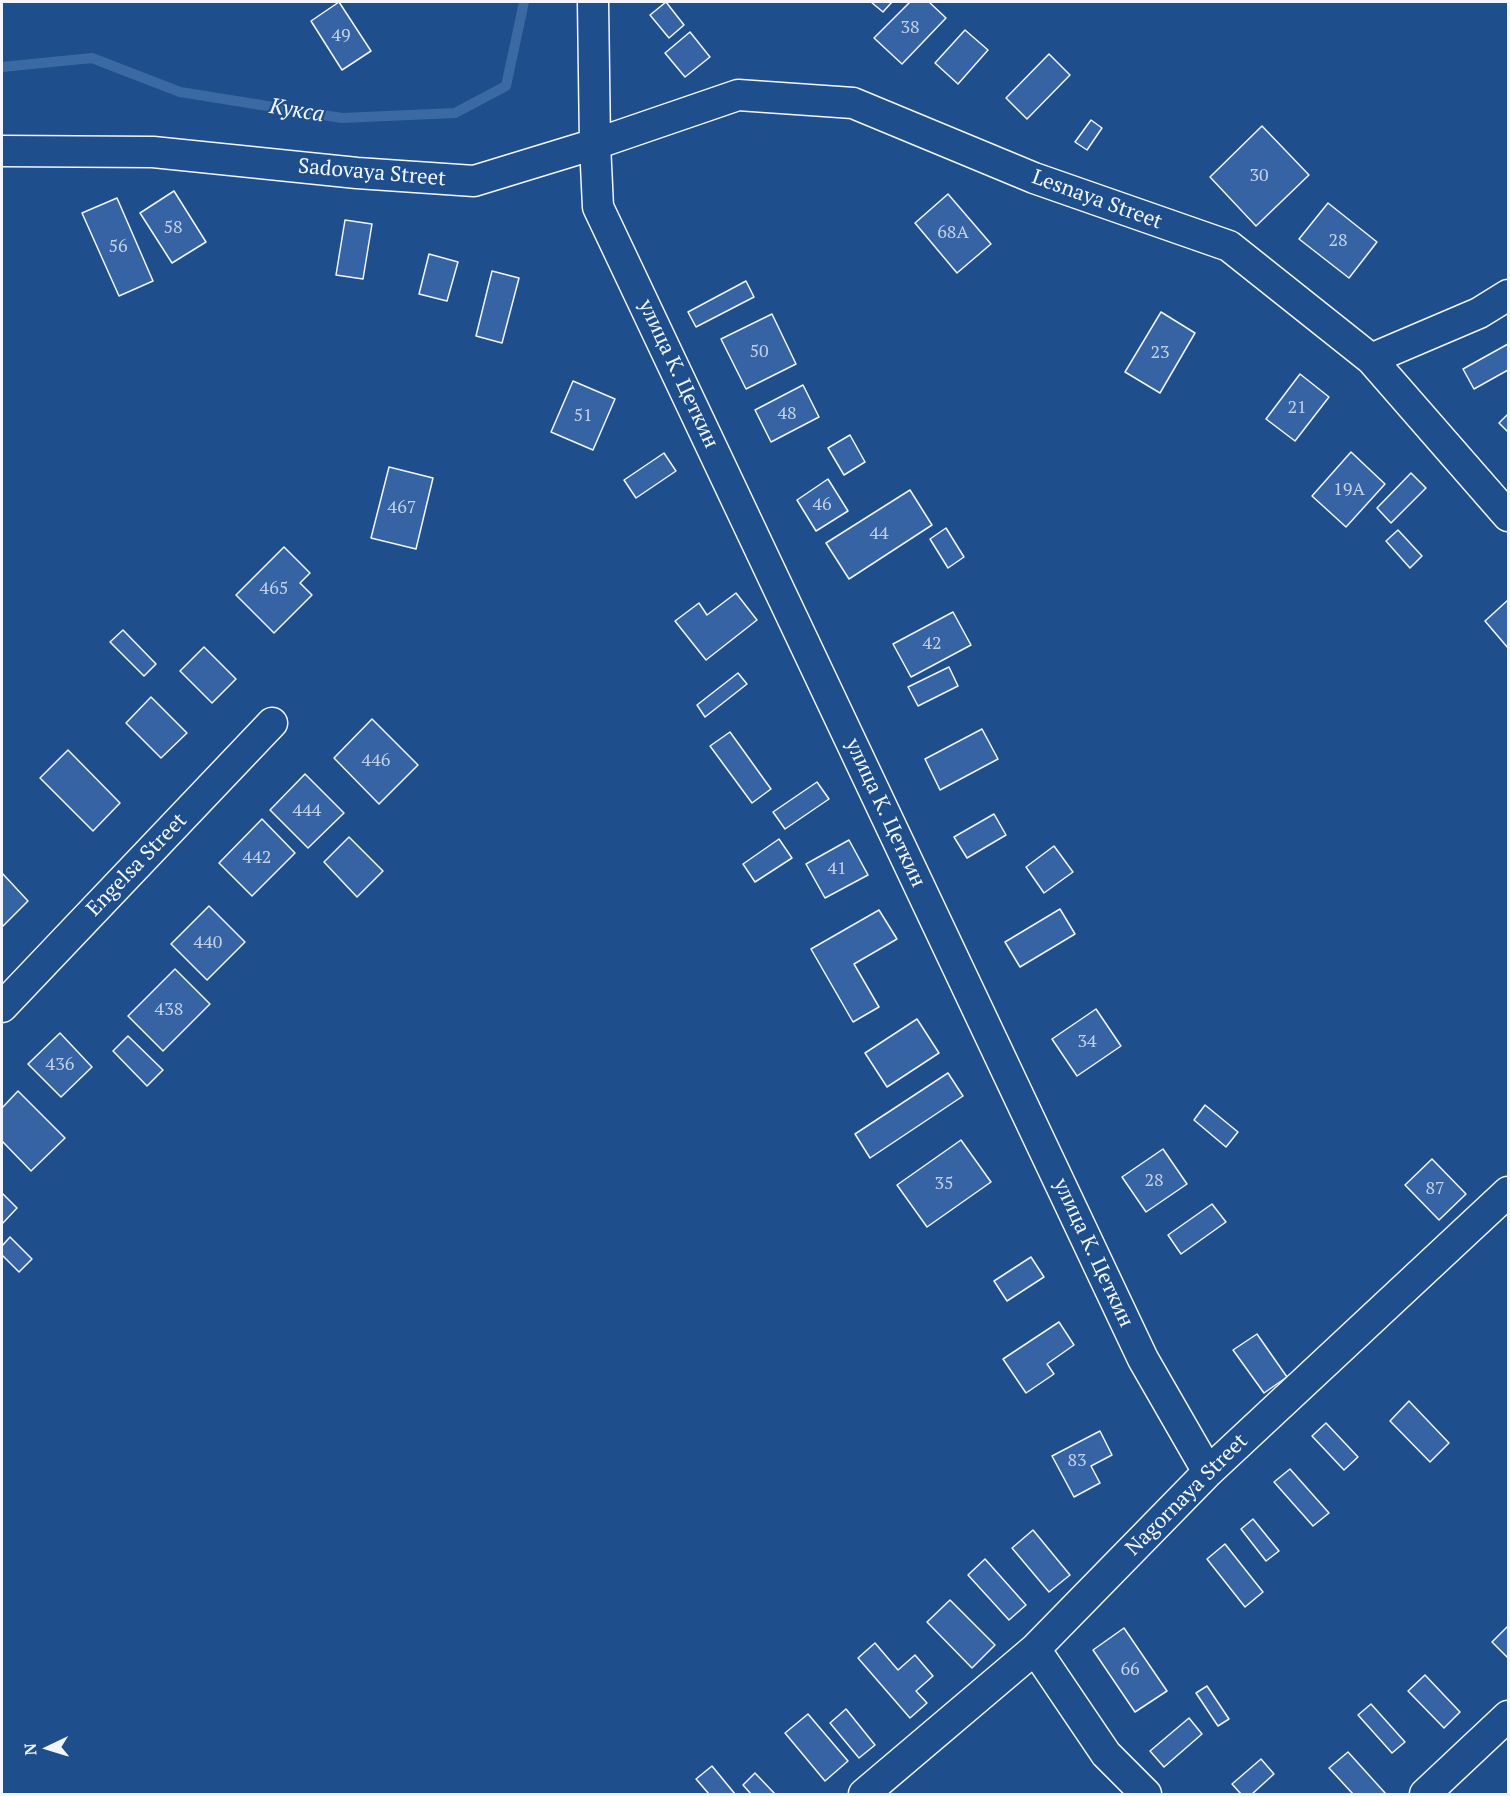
<!DOCTYPE html>
<html>
<head>
<meta charset="utf-8">
<style>
  body { margin:0 }
  #map { position:relative; width:1510px; height:1796px; overflow:hidden; background:#1f4e8c; font-family:"PT Serif",serif }
  canvas { display:block }
  .frame { position:absolute; inset:0; border:3px solid #f2f6ff; pointer-events:none }
  .north { position:absolute; left:18px; top:1718px; width:60px; height:60px; -webkit-text-stroke:4px #1f4e8c; paint-order:stroke; rotate:266deg; font-size:16px; font-weight:700; line-height:24px; text-align:center; color:#f2f6ff }
  .north::after { content:''; display:block; margin:auto; width:21px; height:27px; background:#f2f6ff; clip-path:polygon(50% 0,100% 100%,50% 72%,0 100%) }
</style>
</head>
<body>
<div id="map">
<canvas width="1510" height="1796"></canvas>
<div class="frame"></div>
<div class="north">N</div>
</div>
<script>
const context = document.querySelector('canvas').getContext('2d');
context.lineJoin = 'round';
function stroke(path, color, width, dash) {
  context.strokeStyle = color;
  context.lineWidth = width;
  context.lineCap = dash ? 'butt' : 'round';
  context.setLineDash(dash || []);
  context.stroke(path);
}
function fillPath(path, color) {
  context.fillStyle = color;
  context.fill(path, 'evenodd');
}
function drawText(font, color, halo, rows, align = 'center') {
  context.font = font + ' "PT Serif",serif';
  context.lineWidth = 4.5;
  context.setLineDash([]);
  context.textBaseline = 'middle';
  context.strokeStyle = halo;
  context.fillStyle = color;
  for (const [text, x, y, turn = 0] of rows) {
    context.save();
    context.translate(x, y);
    context.rotate((+turn || 0) * Math.PI / 180);
    context.textAlign = isNaN(turn) ? turn : align;
    if (halo) context.strokeText(text, 0, 0);
    context.fillText(text, 0, 0);
    context.restore();
  }
}
stroke(new Path2D(`
  M2,67L92,58L180,92L342,118L455,113L506,86L524,2`), '#3b69a3', 10);
const building = new Path2D(`
  M339,2L371,51L342,70L311,21Z
  M666,2L684,25L669,38L650,15Z
  M871,2H892L883,12Z
  M910,2H929L946,18L902,64L874,38Z
  M965,30L988,50L958,84L935,63Z
  M690,32L710,57L685,77L665,53Z
  M1049,54L1070,75L1027,119L1006,98Z
  M1091,120L1102,128L1087,150L1075,142Z
  M1262,126L1309,175L1256,226L1210,177Z
  M174,191L206,242L172,263L140,213Z
  M948,194L991,244L957,273L915,223Z
  M117,198L153,281L119,296L82,213Z
  M1328,203L1377,242L1349,278L1299,239Z
  M345,220L372,224L363,279L336,275Z
  M429,254L458,262L447,301L419,294Z
  M492,271L519,278L502,343L476,336Z
  M746,281L754,297L696,327L688,312Z
  M1161,312L1195,333L1160,393L1125,372Z
  M772,314L796,364L746,389L721,339Z
  M1508,344V370L1474,389L1463,369Z
  M1300,374L1329,397L1295,441L1266,419Z
  M573,381L615,399L593,450L551,432Z
  M803,385L819,417L771,442L755,410Z
  M1508,414V432L1499,423Z
  M850,435L865,462L844,475L828,448Z
  M1351,452L1385,484L1346,527L1312,496Z
  M664,453L676,471L636,498L624,480Z
  M389,467L433,478L416,549L371,538Z
  M1411,473L1426,488L1391,523L1377,508Z
  M828,479L848,511L816,531L797,500Z
  M910,490L932,525L849,579L826,543Z
  M946,528L964,557L948,568L930,539Z
  M1398,530L1422,556L1410,568L1386,541Z
  M284,547L310,573L300,583L312,595L274,633L236,595Z
  M736,593L757,620L706,660L675,621L699,603L707,615Z
  M1508,600V648L1485,621Z
  M953,612L971,645L911,677L893,644Z
  M123,630L156,664L144,676L110,642Z
  M204,647L236,679L212,703L180,671Z
  M949,667L958,686L918,706L908,687Z
  M738,673L747,684L705,717L697,705Z
  M151,697L187,733L161,758L126,723Z
  M372,719L418,765L379,804L334,758Z
  M982,729L998,759L940,790L925,759Z
  M730,732L771,789L752,803L710,746Z
  M68,750L120,803L93,831L40,778Z
  M305,774L344,813L308,848L270,810Z
  M817,782L829,799L785,829L773,812Z
  M994,814L1006,835L967,858L954,837Z
  M262,819L295,853L252,896L219,863Z
  M349,837L383,871L357,897L324,862Z
  M779,839L792,858L755,882L743,864Z
  M849,840L868,875L825,898L806,864Z
  M1054,846L1073,872L1044,893L1026,867Z
  M2,873L28,901L3,926L2,925Z
  M209,906L245,942L207,980L171,944Z
  M1060,909L1075,934L1020,967L1005,942Z
  M879,910L897,939L854,964L879,1007L853,1022L811,949Z
  M175,969L210,1004L163,1051L128,1016Z
  M1096,1009L1121,1046L1077,1076L1052,1039Z
  M917,1019L939,1053L887,1087L865,1053Z
  M60,1033L92,1067L61,1097L28,1064Z
  M128,1036L163,1070L147,1086L113,1051Z
  M948,1073L963,1096L870,1158L855,1134Z
  M18,1091L65,1138L31,1171L2,1141V1108Z
  M1205,1105L1238,1132L1226,1147L1194,1120Z
  M961,1140L991,1182L927,1227L897,1185Z
  M1163,1149L1187,1184L1146,1212L1122,1177Z
  M1432,1159L1466,1194L1439,1220L1405,1185Z
  M2,1193L17,1208L2,1224Z
  M1212,1204L1226,1222L1181,1254L1168,1235Z
  M10,1237L32,1259L19,1272L2,1255V1246Z
  M1031,1257L1044,1277L1007,1301L994,1281Z
  M1059,1322L1074,1345L1047,1364L1054,1374L1026,1393L1003,1359Z
  M1257,1334L1287,1377L1264,1393L1233,1350Z
  M1409,1401L1449,1443L1430,1462L1390,1421Z
  M1326,1423L1358,1457L1344,1470L1312,1436Z
  M1100,1431L1112,1455L1091,1466L1100,1483L1074,1497L1052,1456Z
  M1290,1469L1329,1513L1313,1526L1274,1482Z
  M1253,1519L1279,1551L1266,1561L1241,1529Z
  M1033,1530L1070,1575L1049,1592L1012,1548Z
  M1225,1544L1263,1592L1245,1607L1207,1559Z
  M985,1559L1026,1605L1009,1620L968,1575Z
  M950,1600L995,1645L972,1668L927,1622Z
  M1508,1626V1658L1492,1642Z
  M1124,1628L1167,1691L1135,1712L1093,1650Z
  M875,1643L898,1670L915,1655L933,1676L916,1691L927,1703L910,1718L858,1658Z
  M1425,1675L1460,1712L1444,1728L1408,1691Z
  M1207,1686L1229,1719L1218,1726L1196,1693Z
  M1371,1704L1405,1742L1392,1753L1358,1715Z
  M846,1709L875,1745L859,1758L830,1723Z
  M808,1714L848,1761L825,1781L785,1733Z
  M1189,1718L1202,1734L1164,1767L1150,1751Z
  M1348,1752L1386,1794H1353L1329,1768Z
  M1261,1759L1274,1774L1252,1794H1241L1232,1784Z
  M712,1766L735,1794H709L696,1779Z
  M755,1773L775,1794H751L743,1785Z`);
fillPath(building, '#3563a3');
stroke(building, '#f2f6ff', 1.5);
const minor = new Path2D(`
  M593,2L595,144L598,207L1143,1359L1208,1472
  M2,151L153,152L357,173L474,181L595,144L738,95L853,103L1034,178L1229,246L1371,359L1508,516
  M1371,359L1479,313L1508,295
  M2,1007L272,723
  M1035,1649L1106,1754L1146,1794
  M864,1794L1035,1649L1208,1472L1508,1192
  M1425,1794L1508,1716`);
stroke(minor, '#f2f6ff', 33);
stroke(minor, '#1f4e8c', 30);
drawText('18px', '#c3d1e8', null, [
  ["38",910,28],
  ["49",341,36],
  ["30",1259,176],
  ["58",173,228],
  ["68А",953,233],
  ["28",1338,241],
  ["56",118,247],
  ["50",759,352],
  ["23",1160,353],
  ["21",1297,408],
  ["48",787,414],
  ["51",583,416],
  ["19А",1349,490],
  ["46",822,505],
  ["467",402,508],
  ["44",879,534],
  ["465",274,589],
  ["42",932,644],
  ["446",376,761],
  ["444",307,811],
  ["442",257,858],
  ["41",837,869],
  ["440",208,943],
  ["438",169,1010],
  ["34",1087,1042],
  ["436",60,1065],
  ["28",1154,1181],
  ["35",944,1184],
  ["87",1435,1189],
  ["83",1077,1461],
  ["66",1130,1670]
]);
drawText('21px', '#f2f6ff', '#1f4e8c', [
  ["Sadovaya Street",372,173,5],
  ["Lesnaya Street",1097,200,20],
  ["улица К. Цеткин",678,374,65],
  ["улица К. Цеткин",885,813,65],
  ["Engelsa Street",137,865,-46],
  ["улица К. Цеткин",1093,1253,65],
  ["Nagornaya Street",1187,1495,-45]
]);
drawText('italic 22px', '#f2f6ff', '#1f4e8c', [
  ["Кукса",297,111,9]
]);
</script>
</body>
</html>
